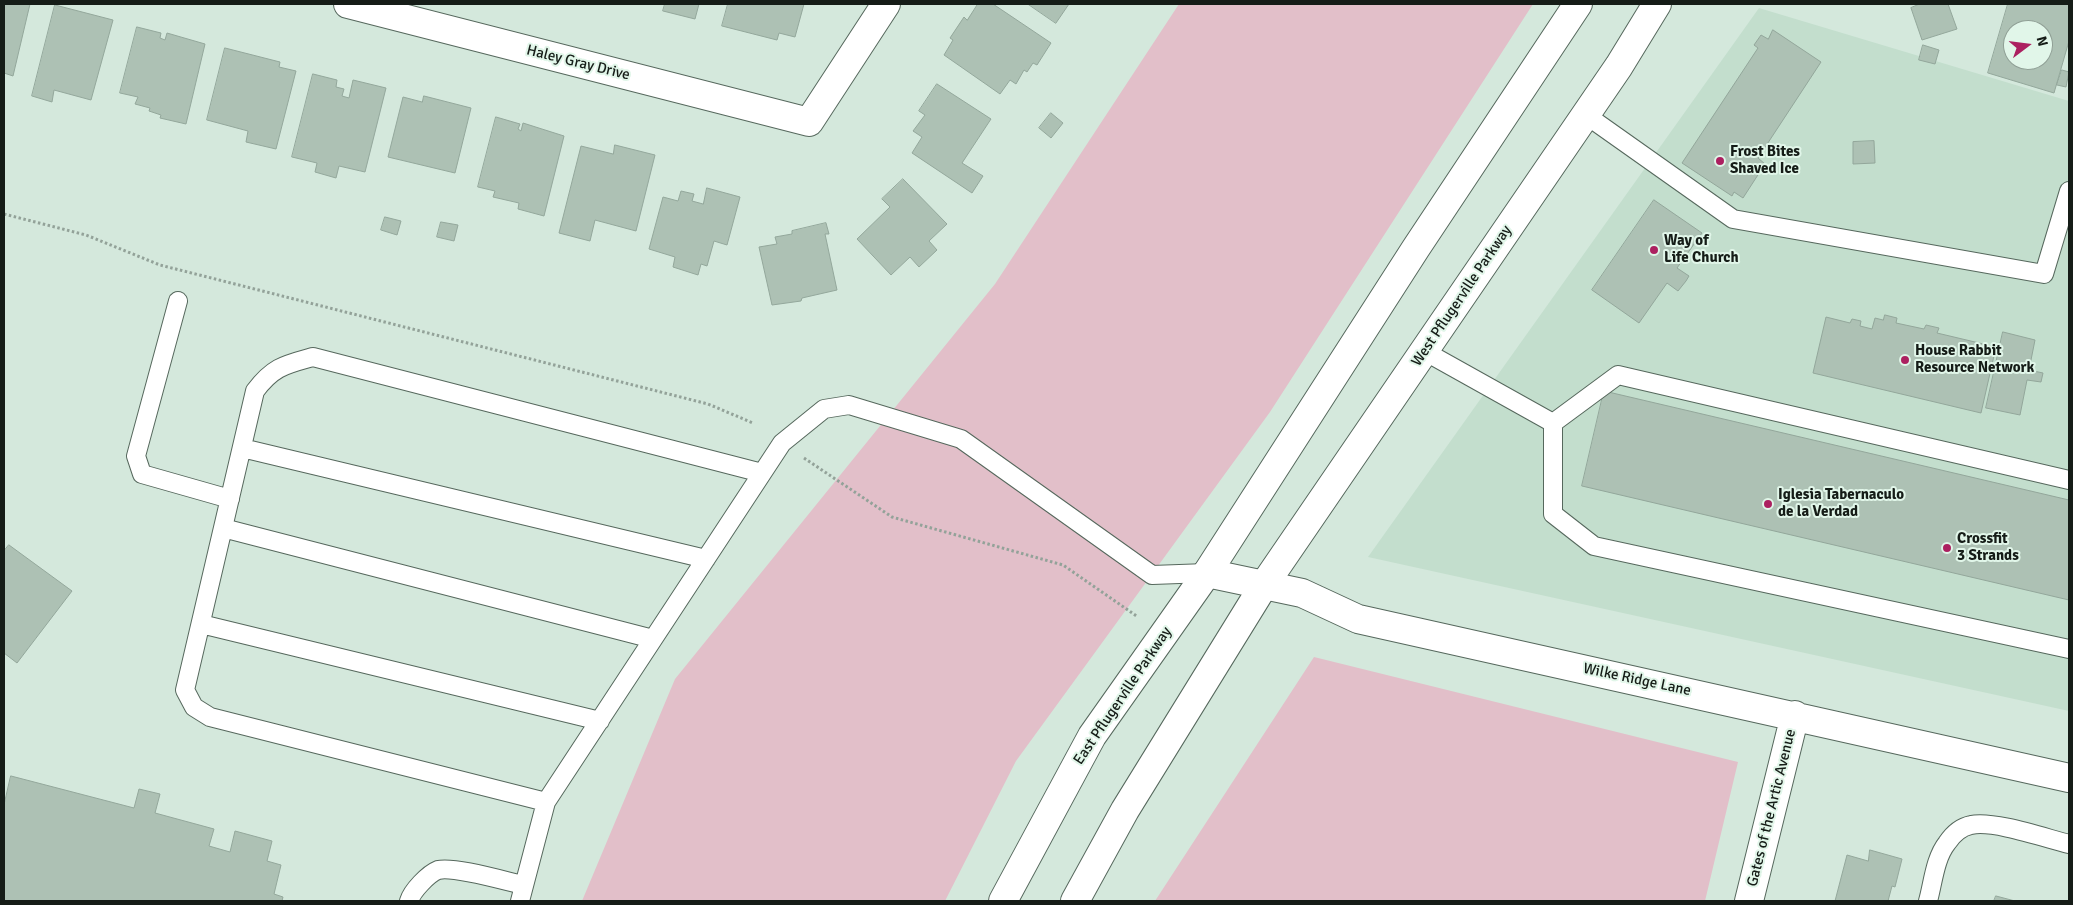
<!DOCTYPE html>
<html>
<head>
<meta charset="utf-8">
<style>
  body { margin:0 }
  #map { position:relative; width:2073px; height:905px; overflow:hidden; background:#d4e8dc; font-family:Signika,sans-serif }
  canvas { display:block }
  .frame { position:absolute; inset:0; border:5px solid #151c17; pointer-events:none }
  .north { position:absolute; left:2003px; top:20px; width:50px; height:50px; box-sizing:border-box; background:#e1f6e9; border:1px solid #8f9f95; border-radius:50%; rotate:75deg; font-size:14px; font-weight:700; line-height:20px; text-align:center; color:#151c17 }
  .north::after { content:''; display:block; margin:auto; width:18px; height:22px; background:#ac2060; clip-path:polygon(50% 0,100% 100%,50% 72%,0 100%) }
</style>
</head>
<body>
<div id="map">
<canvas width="2073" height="905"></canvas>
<div class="frame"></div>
<div class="north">N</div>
</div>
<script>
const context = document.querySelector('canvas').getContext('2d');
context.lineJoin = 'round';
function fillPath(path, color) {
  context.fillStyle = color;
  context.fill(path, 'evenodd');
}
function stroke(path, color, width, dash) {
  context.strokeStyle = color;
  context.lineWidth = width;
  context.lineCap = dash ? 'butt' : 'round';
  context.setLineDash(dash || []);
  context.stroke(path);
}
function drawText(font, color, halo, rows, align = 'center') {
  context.font = font + ' Signika,sans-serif';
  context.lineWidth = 4;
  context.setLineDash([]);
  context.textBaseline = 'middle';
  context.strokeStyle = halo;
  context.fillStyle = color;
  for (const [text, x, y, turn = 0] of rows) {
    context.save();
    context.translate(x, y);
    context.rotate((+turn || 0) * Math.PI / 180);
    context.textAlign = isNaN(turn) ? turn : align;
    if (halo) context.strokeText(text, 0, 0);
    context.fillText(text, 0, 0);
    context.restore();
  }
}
fillPath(new Path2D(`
  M1759,8L2069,101V711L1368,557Z`), '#c3decd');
fillPath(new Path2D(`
  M1179,4H1533L1270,412L1016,761L945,901H582L675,679L995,284Z
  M1314,657L1738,762L1705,901H1155Z`), '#e2bfc9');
const building = new Path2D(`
  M4,4H30L13,76L4,73Z
  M665,4H699L695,19L663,11Z
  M728,4H804L795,37L779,33L777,40L722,26Z
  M978,4H993L1051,43L1037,65L1033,63L1027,72L1024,70L1016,84L1010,80L1000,94L944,55L953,40L950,38L964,17L967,20Z
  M1028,4H1069L1056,23Z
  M1920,4H1948L1957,29L1922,40L1911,8Z
  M2008,4H2069V41L2054,93L1988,73ZM2013,30H2043V60H2013Z
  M55,5L113,20L91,100L54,90L52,102L32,96Z
  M137,27L161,33L160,38L165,40L167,33L205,44L186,124L160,118L161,115L149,111L150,108L135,104L138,97L120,93Z
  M1773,30L1821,62L1758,158L1765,164L1743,198L1734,192L1732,196L1682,163L1758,48L1754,45L1761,35L1768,39Z
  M1923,45L1939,50L1935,64L1919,60Z
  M225,48L280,62L279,67L296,71L276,149L246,142L248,131L207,120Z
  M2062,70L2069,72L2066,87L2057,85Z
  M313,74L337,80L336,87L344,89L342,96L349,98L353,80L386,88L365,172L339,166L336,178L315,172L317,163L292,157Z
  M937,84L991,119L962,163L983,176L972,193L912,153L922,137L913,131L925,115L919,111Z
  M424,96L471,108L455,173L388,157L403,97L422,102Z
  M1051,113L1063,123L1051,138L1039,128Z
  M496,117L520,124L518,129L521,131L523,123L564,136L544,216L518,209L519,203L493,197L495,191L478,187Z
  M1874,141L1875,163L1853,164V142Z
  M615,145L655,155L636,231L595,220L590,241L559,233L581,146L613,154Z
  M903,179L947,224L929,241L937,250L919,267L910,257L891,275L857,239L890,207L882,199Z
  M707,188L740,197L727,245L714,241L707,266L701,264L698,275L673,267L675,257L649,249L663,197L678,201L681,191L694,194L692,201L703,204Z
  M1654,200L1702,233L1677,268L1689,276L1686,281L1678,291L1667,283L1639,323L1592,290Z
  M385,217L401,221L397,235L381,230Z
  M441,222L458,225L454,241L437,237Z
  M826,223L829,234H825L837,290L802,298L801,301L772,305L759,247L777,244L775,237L792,234V231Z
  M1885,315L1897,318L1896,323L1924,329L1926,325L1939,328L1937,333L1996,347L1981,413L1813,373L1826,317L1850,323L1852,319L1861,321L1860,326L1872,329L1875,318L1883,320Z
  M2003,332L2035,340L2029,370L2043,373L2041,382L2027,380L2020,415L1986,408Z
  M1604,391L2069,500V600L1582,486Z
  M9,545L72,591L17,663L4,653V551Z
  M11,776L134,808L139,789L160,794L155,813L214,829L209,846L230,852L235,831L272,841L267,861L281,865L274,894L283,897L282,901H4V805Z
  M1870,850L1902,859L1895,887L1892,886L1888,901H1835L1847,855L1868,861Z
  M1996,896L2015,901H1994Z`);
fillPath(building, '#adc1b4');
stroke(building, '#93a79b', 1);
const lane = new Path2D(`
  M1586,115L1733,219L2044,274L2069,191
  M178,301L136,456L142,474L230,499
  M1424,351L1553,423
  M1553,423V514L1594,546L2069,649
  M1553,423L1618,375L2069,480
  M242,448L706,559
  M223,528L653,639
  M201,624L600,721
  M546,802L210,717L194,707L185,690L255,391C273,367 284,365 313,357L762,473
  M409,901C412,891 428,874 438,870C454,866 505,881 523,885
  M520,901L546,802L782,443L824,409L849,405L961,439L1152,575L1207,573
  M1928,901C1933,883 1935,858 1947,843C1953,834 1961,827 1971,825C1993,820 2045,838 2069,844`);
const street = new Path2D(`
  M348,4L809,122L886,4
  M1207,573L1302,593L1358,619L2069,778
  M1749,901L1795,715`);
const secondary = new Path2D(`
  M1003,901L1092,736L1207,573L1416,248L1578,4
  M1075,901L1125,810L1264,585L1619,66L1657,4`);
stroke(lane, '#56685d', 20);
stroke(street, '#56685d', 30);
stroke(secondary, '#56685d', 30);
stroke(new Path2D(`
  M4,214L86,235L160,265L708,404L753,423
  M804,458L892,517L1063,565L1138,617`), '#93a299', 3, [2.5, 2.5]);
stroke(lane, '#fff', 18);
stroke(street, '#fff', 28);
stroke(secondary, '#fff', 28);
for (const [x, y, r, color] of [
  [1720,161,5,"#ac2060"],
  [1654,250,5,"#ac2060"],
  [1905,360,5,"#ac2060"],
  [1768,504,5,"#ac2060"],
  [1947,548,5,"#ac2060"]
]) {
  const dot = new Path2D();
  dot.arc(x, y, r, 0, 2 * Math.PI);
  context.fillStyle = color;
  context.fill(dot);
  stroke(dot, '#e1f6e9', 2);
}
drawText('15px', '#151c17', '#e1f6e9', [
  ["Haley Gray Drive",578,63,14],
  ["West Pflugerville Parkway",1462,296,-56],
  ["Wilke Ridge Lane",1637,680,12],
  ["East Pflugerville Parkway",1123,696,-56],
  ["Gates of the Artic Avenue",1772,808,-76]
]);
drawText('bold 15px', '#151c17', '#e1f6e9', [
  ["Frost Bites",1730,152],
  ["Shaved Ice",1730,169],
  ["Way of",1664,241],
  ["Life Church",1664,258],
  ["House Rabbit",1915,351],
  ["Resource Network",1915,368],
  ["Iglesia Tabernaculo",1778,495],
  ["de la Verdad",1778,512],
  ["Crossfit",1957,539],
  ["3 Strands",1957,556]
], 'left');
</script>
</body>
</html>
